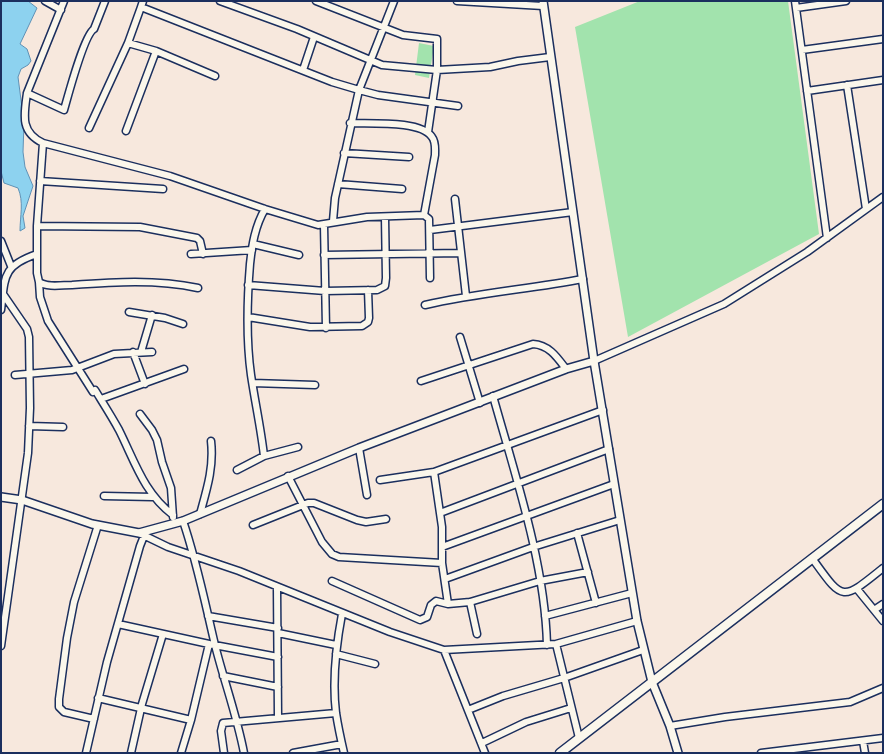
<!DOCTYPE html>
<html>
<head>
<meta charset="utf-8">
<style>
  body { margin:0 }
  #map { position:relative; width:884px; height:754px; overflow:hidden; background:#f7e8dd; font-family:Mali,sans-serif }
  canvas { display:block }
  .frame { position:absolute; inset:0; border:2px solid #1b2f5e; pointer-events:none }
</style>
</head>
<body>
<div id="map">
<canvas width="884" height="754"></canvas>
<div class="frame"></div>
</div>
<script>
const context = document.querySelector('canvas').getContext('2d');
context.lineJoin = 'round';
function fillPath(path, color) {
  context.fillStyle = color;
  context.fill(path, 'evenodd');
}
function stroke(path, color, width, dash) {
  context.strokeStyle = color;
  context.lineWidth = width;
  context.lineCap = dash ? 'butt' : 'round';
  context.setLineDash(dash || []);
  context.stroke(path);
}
fillPath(new Path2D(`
  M640,1H788L819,234L628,337L575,27Z
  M419,43L434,46L429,78L415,75Z`), '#a2e3ad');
const water = new Path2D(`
  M1,1H28L37,8L20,44L27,49L31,61L28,65L21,69L18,77L24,123L23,152L25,167L33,186L23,216L25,228L20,231C20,216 24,202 18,188L4,183L1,171Z`);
fillPath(water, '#8dd2ef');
stroke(water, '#5f91b5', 1);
const minor = new Path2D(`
  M45,1L61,10
  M64,1L27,93L64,110C68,96 84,35 94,29L105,1
  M143,1L141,7L332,82L359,90L394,1
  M220,1L297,29L382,65L437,70L428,132
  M316,1L403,35L437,39V70L490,67L518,61L550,57
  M457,1L543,6
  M795,1L827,238
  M141,7L128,43L156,51L215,76
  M796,8L846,1
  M802,50L883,39
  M303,70L314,37
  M847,85L866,209
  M807,91L883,80
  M27,93C24,115 20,132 43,143L170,176L265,209L318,225L367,217L424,215L429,219L430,278
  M350,123C370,124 421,120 432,137C436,142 435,149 435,155L424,215
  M89,128L128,43
  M126,131L156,51
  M43,143L37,226V273L39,282C48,288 62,285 72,285C114,282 156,279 198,288
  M344,153L409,157
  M40,181L163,189
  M338,184L402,189
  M455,199L466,296
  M333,221L335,198L359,90L378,95L458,106
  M324,225L326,328
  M37,226L140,227L197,238L200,241L203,254
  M430,230L573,212
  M1,241L11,266
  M253,244L299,255
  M191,254L252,250
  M324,255L461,253
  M39,282L40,297L48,321L93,392
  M248,285L325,291L377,290L385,286L386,278L385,217
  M425,305C477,293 530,289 583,279
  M1,310C5,277 2,266 37,254
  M129,312L165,318L183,324
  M248,317L310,327L362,326L368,322L369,318L368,290
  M460,337L480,403
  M133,352L145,384
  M141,352L152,315
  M594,361L724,304L807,252L883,197
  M15,375L72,370L114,354L152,352
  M421,381L533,344C549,345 557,357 566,369
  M253,383L315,385
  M95,390C103,403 112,417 119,430C135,462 144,493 173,515
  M493,396C515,475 545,563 547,645
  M101,399L184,369
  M140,414L152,430L157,440L162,462L171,488L173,517
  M29,426L63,427
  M359,448L367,495
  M264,456C261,429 255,402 251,375C246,339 247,301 250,264C252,245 255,226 265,209
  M237,470L264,456L298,447
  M434,472L442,527V563L448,604
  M288,476L322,542L332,554L339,557L442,563
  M380,480L434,472L603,410
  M104,496L153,497
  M440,513L609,449
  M200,514C207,489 214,467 211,441
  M183,521C197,562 205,603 215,645C224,681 237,716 244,753
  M253,525L308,503H314L357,520L366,522L386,519
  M139,533L168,547L239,571L390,632L444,650L556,644L637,621
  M577,533L596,603
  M442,547L614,484
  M812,558C843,601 841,602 883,568
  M445,579L533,547L620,520
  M332,581L420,620L427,617L431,605L436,601L448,604L470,602L540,581L588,572
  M277,587L278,717
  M857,589L883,621
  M470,602L477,634
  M874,610L883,604
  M342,614C336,646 332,680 336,713C338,726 341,740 344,753
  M208,616L278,628
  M545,616L632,593
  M118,624L209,644L278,657
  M278,633L336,645
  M556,644L579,738
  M1,646L28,453L30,408L29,337L27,329L3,294
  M444,650L485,753
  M336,654L375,664
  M223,676L278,687
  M98,698L191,720
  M468,710L503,696L564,678L643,650
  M94,719L64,712L59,707V699L67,638L74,602L98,525
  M670,726L725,717L850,702L883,688
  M863,741L865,753
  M482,743L526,722L571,708
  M86,753L107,662L140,546L144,536
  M131,753L142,704L163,634
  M181,753L191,720L209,644
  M224,753L221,731L223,723L336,713
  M293,753L342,744
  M761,753L883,738`);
const tertiary = new Path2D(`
  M543,1L594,361L637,621L652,682L670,726L678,753
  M1,497L22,500L92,524L139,533L183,521L359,448L566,369L594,361`);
const secondary = new Path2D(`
  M560,753L883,504`);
stroke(minor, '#1b2f5e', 9);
stroke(tertiary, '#1b2f5e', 10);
stroke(secondary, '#1b2f5e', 11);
stroke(minor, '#fbf7ec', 6);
stroke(tertiary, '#fbf7ec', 7);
stroke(secondary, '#fbf7ec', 8);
</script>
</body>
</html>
